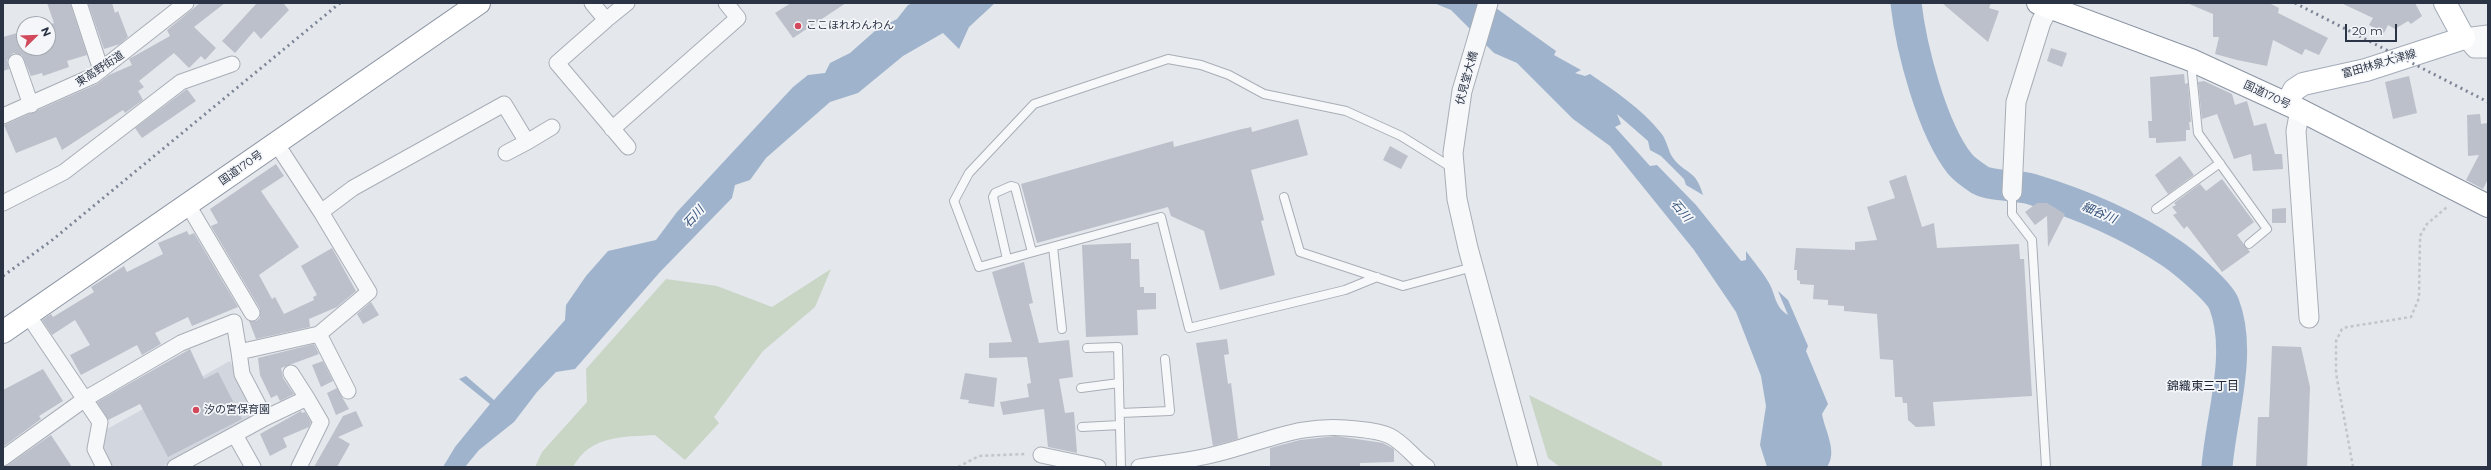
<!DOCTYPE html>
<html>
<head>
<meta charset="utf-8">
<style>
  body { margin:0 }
  #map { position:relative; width:2491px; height:470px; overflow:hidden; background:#e4e7ec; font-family:Montserrat,sans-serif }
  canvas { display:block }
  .frame { position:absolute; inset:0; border:4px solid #2b3445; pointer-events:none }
  .north { position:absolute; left:16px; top:16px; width:40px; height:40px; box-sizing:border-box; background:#f4f6f9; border:1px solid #a4a8b1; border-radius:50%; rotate:67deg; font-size:11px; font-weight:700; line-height:16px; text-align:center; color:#2b3445 }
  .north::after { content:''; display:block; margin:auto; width:14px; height:18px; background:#d1495b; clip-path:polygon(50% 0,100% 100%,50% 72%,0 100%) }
  .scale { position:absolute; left:2345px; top:24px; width:52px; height:18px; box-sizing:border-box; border:2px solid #2b3445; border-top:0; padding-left:5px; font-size:12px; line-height:14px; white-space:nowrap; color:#2b3445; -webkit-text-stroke:3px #f4f6f9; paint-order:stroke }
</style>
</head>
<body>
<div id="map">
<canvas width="2491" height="470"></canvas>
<div class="frame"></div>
<div class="north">N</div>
<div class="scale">20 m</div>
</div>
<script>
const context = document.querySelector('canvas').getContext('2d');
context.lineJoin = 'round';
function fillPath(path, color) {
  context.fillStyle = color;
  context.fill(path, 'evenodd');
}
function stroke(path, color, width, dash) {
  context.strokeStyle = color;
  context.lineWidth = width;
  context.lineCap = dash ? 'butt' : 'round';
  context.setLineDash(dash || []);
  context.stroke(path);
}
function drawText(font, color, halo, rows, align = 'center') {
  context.font = font + ' Montserrat,"Noto Sans JP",sans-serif';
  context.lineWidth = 3.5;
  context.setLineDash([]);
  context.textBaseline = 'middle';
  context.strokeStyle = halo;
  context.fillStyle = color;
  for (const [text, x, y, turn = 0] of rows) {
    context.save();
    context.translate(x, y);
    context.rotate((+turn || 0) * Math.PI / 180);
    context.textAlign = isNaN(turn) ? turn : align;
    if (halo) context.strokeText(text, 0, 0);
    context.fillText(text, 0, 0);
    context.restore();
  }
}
fillPath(new Path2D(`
  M230,361L251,402L250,418L162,467H112L103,449L107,429Z`), '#d2d6de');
fillPath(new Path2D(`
  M831,269L815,307L763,351L714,417L719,423L685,460L655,435C624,437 590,435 573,467H535L542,452L587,402L586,369L666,279L717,286L772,307Z
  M1529,395L1662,462V467H1560L1548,458Z`), '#c9d6c5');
fillPath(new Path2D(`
  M913,3H995L969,27L959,49L943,33L903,56L858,93L830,102L766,158L750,180L735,185L732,198L660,272L575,369L556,372L537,392L514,422L479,450L465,467H443L455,447L490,404L459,379L466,376L494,400L565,320L566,305L586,276L608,251L656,240L677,212L793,87L808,75L825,73L830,63L850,53L876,30L897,19L908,5Z
  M1434,3H1489L1556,51L1554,55L1581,70L1575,73L1585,76L1590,74C1615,91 1642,109 1661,133C1667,140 1668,151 1673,158C1686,175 1696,169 1703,195L1686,185L1684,179L1661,156L1650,150L1648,141L1617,114L1621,124L1615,127L1650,166L1657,165L1696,205L1741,261L1746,260V251C1753,261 1763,272 1769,283C1776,295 1774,306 1788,315L1778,291L1788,300L1808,346L1806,351L1828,404L1822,414C1825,431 1838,452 1827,467H1767L1760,445L1766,406L1761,376L1736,312L1694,250L1610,146L1573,119L1517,63L1494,53L1451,10Z`), '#9fb4cc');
stroke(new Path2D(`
  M1906,3C1911,48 1932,129 1960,164C1965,170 1974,176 1980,180C1991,186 2017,185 2031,189C2081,204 2127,223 2171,253C2183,261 2219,291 2224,304C2243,353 2221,416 2217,467`), '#9fb4cc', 31);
fillPath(new Path2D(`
  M47,3H70L87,55L67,61L69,67L43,76L42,73L31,76L22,55L13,53L7,60L9,69L3,71V37L24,31V48H48V25L54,23Z
  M88,3H112L115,13L118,11L128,37L120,44L104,49Z
  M200,3H225L194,27L216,48L205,60L201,56L189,68L174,53L139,81L144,87L138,91L143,100L125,113L123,110L62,150L56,137L16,153L4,125L97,84L109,75L132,65L129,59L170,36L167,30Z
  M257,3H283L289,10L261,39L254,31L235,53L222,41Z
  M791,3H846L793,38L775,13Z
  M1942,3H1991L1989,8L1999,11L1988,42Z
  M2187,3H2269L2279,8L2278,13L2328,38L2319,55L2305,49L2302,55L2273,40L2267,66L2237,60L2215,54L2219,37H2213V14Z
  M2341,3H2415L2422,16L2411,24L2408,21L2395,29L2388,25L2384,33L2369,25L2373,18Z
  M2051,48L2067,53L2062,67L2047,61Z
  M2184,74L2185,84L2188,83L2191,122H2189L2190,130H2186V141L2156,143V138H2149L2148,121H2152L2150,77Z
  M2409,76L2417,113L2393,119L2385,82Z
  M2204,81L2232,94L2235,105L2247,101L2254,126L2266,123L2275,154H2282L2283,169L2253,171L2251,154L2234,159L2217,114L2202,119L2198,82Z
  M187,89L196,101L142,138L135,128Z
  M2480,114L2481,124L2488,123V179L2483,189L2466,180L2479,155L2468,156L2467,115Z
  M1298,119L1308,155L1251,170L1264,220L1261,221L1275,275L1220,290L1204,231L1171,216L1168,207L1037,243L1021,184L1173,141L1174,147L1238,130L1251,127L1252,132Z
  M1390,146L1408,156L1401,169L1383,160Z
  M2180,156L2194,175L2168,194L2155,175Z
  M276,164L284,176L261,191L299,247L259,275L272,299L275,297L284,314L314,300L313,297L317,295L301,266L332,248L356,291L337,307L309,319L310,327L256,339L249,321H256L260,318V309L211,226L218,223L210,209Z
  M1906,175L1922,227L1934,223L1937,248L2019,244L2020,259H2024L2032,396L1933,402L1935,426L1916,427L1908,420L1907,403H1903L1902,397H1895L1893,360L1880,359L1877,314L1844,311V306L1828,305V300L1813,299L1814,285L1800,284V281L1797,280V270H1794L1796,248L1855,250V242L1877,240L1867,207L1895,198L1889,181Z
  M2222,179L2254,222L2237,235L2250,252L2222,272L2187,226L2184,229L2173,215L2177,213L2172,207L2176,205L2174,203L2200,184L2206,191Z
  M2037,203H2047L2065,214L2048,247L2047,216L2035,225L2025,212Z
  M2286,208V223H2272V209Z
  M187,231L189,235L194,233L238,307L192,326L188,317L155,333L161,344L142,355L137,345L81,375L70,355L90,345L75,320L52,335L42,320L51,314L53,317L94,292L91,287L124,266L127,272L163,254L158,243Z
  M1131,243V259H1139L1140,287H1144V293H1156V309L1137,310L1138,335L1086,337L1082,245Z
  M1024,262L1033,303L1029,304L1039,343L1069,340L1073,377L1059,379L1065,413L1074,412L1077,453L1048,447L1044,409L1003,415L1000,402L1029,397L1027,384L1031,383L1027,357L989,358V343L1012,342L992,272Z
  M371,302L379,315L363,324L357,314Z
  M1227,339L1229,354L1224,355L1228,384L1231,383L1238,439L1213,446L1196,343Z
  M314,344L319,354L281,368L283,378L294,394L280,401L277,395L271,398L260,375L258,358Z
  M2272,346L2301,347L2310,387L2307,467L2256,466L2258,417H2269Z
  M190,349L204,379L218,372L242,419L168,457L140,404L108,420L97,402Z
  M323,361L333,381L321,387L312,365Z
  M43,369L63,401L39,416L41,419L3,447V390Z
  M965,373L997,378L994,407L968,403L969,400L960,399Z
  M337,388L349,409L336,415L327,393Z
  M301,411L302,413L305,412L311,422L309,427L283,438L287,447L270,456L260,434Z
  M356,411L363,426L338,437L350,444L337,467H314L343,416Z
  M51,435L72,467H3L8,465Z
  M1336,436L1383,443L1394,449V462L1360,463V467H1270V448L1300,440Z`), '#bbc0ca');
const service = new Path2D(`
  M2191,63L2198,133L2267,229L2249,244
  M2012,192V214L2032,240L2046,467
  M1284,197L1300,252L1403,286L1473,267
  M2156,209L2220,163
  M1053,247L1062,329
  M1007,259L993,197L995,193L1011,186L1015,187L1032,252
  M1377,277L1345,290L1189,328L1161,217L979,267L954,201L969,173L1034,104L1168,59L1201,65L1229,75L1264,94L1346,111L1401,136L1454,169
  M1087,348L1118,347L1121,467
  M1081,388L1119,383
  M1120,413L1170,411L1165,359
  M1082,427L1120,425`);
const minor = new Path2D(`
  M79,3L101,70
  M592,3L606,20L557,63L628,147
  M606,20L627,3
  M2464,38L2474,50H2488
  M16,62L31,105
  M3,116L93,76L186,3
  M612,129L738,18L726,3
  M506,153L527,142
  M3,203L64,172L181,82L232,64
  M188,205L252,313
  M321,212L353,188L504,104L527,142L552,127
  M28,315L100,422L95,449L104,467
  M319,334L348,391
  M265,418L307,398L291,373
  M235,435L253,467
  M1041,455L1098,467
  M3,458L85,399L181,343L234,322L239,352
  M175,467L265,418L242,374L239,352L319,334L369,292L321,212L276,143
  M299,467L321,422L307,398
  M1139,467C1162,463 1186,461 1208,456C1263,444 1298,421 1357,429C1367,430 1380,431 1390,436C1404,443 1414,458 1427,467`);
const tertiary = new Path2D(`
  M1488,3L1462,91L1453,153L1457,199L1468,248L1528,467
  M2464,38L2488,35
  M2300,110L2296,131L2309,318
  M2012,192L2016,102L2041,22L2049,7`);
const primary = new Path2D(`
  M2287,104L2294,90L2303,84L2366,70L2464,38L2445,3`);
const trunk = new Path2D(`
  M2038,3L2191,60L2300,110L2488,206
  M3,332L479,3`);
stroke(service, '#a9aeb7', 10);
stroke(minor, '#a9aeb7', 17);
stroke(tertiary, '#a9aeb7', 21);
stroke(primary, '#a3abb8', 24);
stroke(trunk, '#8b94a3', 24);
stroke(new Path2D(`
  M958,467L979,456L1027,454
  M2353,467L2336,373V341L2342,329L2347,327L2411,317L2419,298L2420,236L2427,224L2447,207`), '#c2c5cb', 2.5, [3, 3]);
stroke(service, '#f7f8fa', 8);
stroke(minor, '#f7f8fa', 15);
stroke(tertiary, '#f7f8fa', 19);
stroke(primary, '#fff', 22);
stroke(trunk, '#fff', 22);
stroke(new Path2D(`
  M2295,3L2488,102
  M3,276L51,241L340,3`), '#7d8696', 3, [2, 4]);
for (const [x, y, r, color] of [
  [798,26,4,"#d1495b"],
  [196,410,4,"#d1495b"]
]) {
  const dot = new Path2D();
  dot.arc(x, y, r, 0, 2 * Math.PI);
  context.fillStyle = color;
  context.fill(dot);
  stroke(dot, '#f4f6f9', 1.5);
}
drawText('11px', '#2b3445', '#f4f6f9', [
  ["ここほれわんわん",806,26],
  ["汐の宮保育園",204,410]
], 'left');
drawText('11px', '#2b3445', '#f4f6f9', [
  ["富田林泉大津線",2379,64,-16],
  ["東高野街道",100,69,-33],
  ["伏見堂大橋",1467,78,-75],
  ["国道170号",2267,95,25],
  ["国道170号",241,168,-35]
]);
drawText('italic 12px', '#34527a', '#f4f6f9', [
  ["石川",1681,211,50],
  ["細谷川",2099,213,23],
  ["石川",694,217,-48]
]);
drawText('12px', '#1d2536', '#f4f6f9', [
  ["錦織東三丁目",2203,386]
]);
</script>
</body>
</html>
